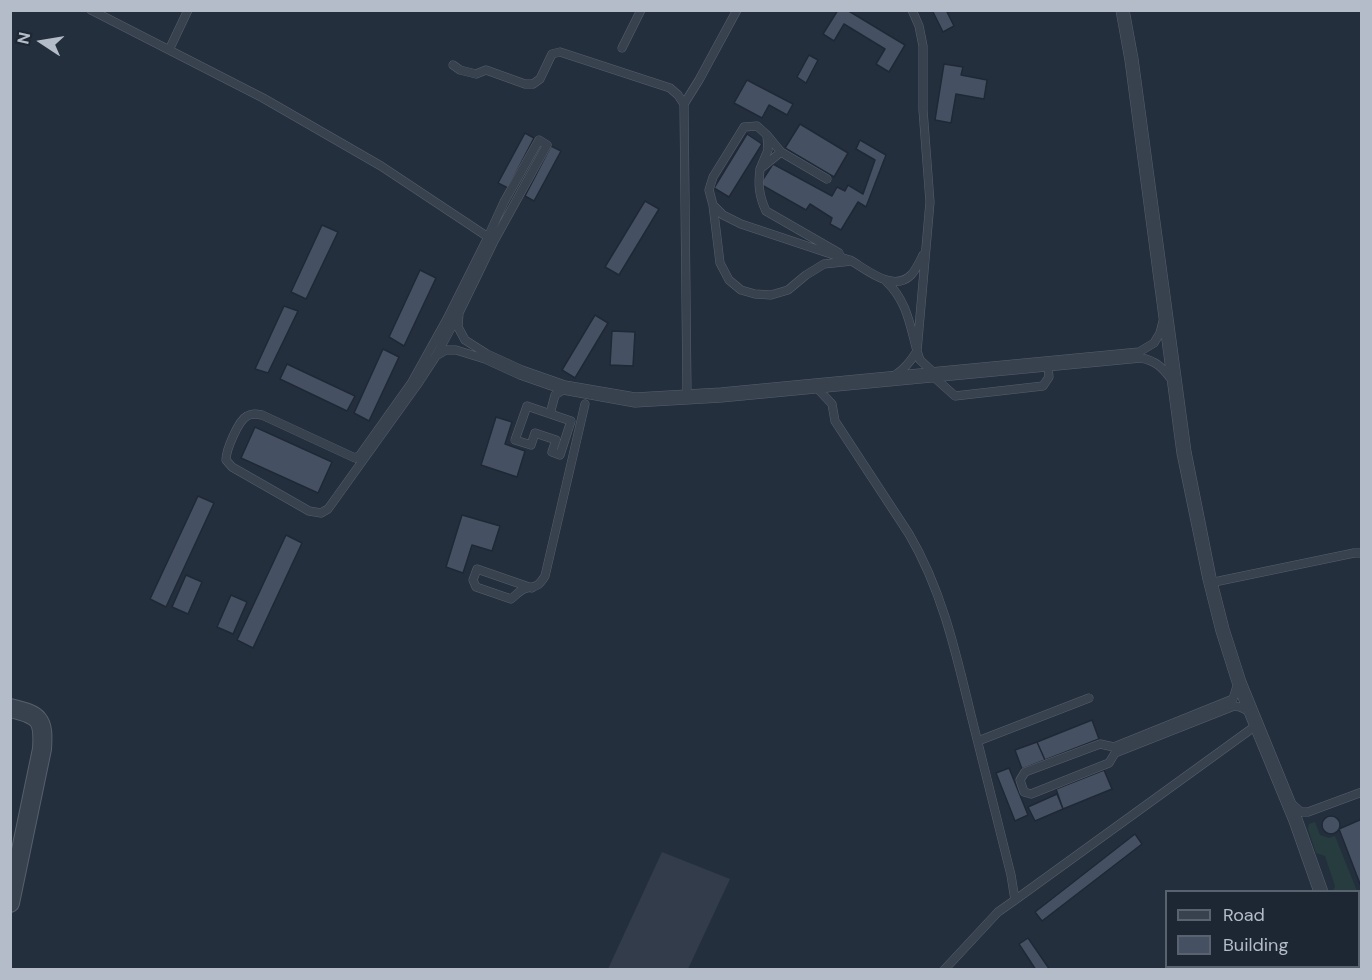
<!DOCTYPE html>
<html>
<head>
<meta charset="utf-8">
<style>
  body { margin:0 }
  #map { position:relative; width:1372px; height:980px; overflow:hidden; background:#242f3e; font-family:"DM Sans",sans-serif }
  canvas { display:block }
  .frame { position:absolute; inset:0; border:12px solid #b4bcc9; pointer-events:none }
  .legend { position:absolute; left:1165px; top:890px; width:195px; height:78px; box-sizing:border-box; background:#1d2633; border:2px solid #59626f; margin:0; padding:8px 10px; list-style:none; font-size:18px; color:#b4bcc9 }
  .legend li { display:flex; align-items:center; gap:12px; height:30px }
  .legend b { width:30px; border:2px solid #59626f }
  .north { position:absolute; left:12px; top:12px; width:60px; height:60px; -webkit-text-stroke:4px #1d2633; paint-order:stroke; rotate:282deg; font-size:16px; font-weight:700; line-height:24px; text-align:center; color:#b4bcc9 }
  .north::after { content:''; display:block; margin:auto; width:21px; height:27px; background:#b4bcc9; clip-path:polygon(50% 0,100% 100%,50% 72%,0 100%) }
</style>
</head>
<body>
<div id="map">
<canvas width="1372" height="980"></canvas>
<div class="frame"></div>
<ul class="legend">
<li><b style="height:8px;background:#38414e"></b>Road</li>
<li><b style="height:16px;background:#455162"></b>Building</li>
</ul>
<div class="north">N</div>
</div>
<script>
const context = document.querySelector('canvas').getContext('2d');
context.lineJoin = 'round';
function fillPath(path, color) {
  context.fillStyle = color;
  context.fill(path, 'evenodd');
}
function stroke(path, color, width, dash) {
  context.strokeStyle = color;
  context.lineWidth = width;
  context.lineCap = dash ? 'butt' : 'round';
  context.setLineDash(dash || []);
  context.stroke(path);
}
fillPath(new Path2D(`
  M662,852L730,879L688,969H608Z`), '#323c4b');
fillPath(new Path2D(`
  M1315,822L1320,835L1329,838L1335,836L1357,891H1333L1335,886L1325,856L1316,853L1308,829L1309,824Z`), '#263c3f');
const building = new Path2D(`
  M838,10H847L905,45L889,72L876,64L885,49L844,24L834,41L823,34Z
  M932,10H946L954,26L943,32Z
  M809,55L818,60L806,83L797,77Z
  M944,64L963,67L961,75L987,80L984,99L956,94L951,123L935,120Z
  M747,80L793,104L787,115L769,105L762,118L734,103Z
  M800,124L848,153L834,177L785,148Z
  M525,133L534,138L508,188L498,183Z
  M747,134L762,144L729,197L714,188Z
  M860,140L886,155L866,207L858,202L841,230L830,224L832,218L810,204L806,210L760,184L773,164L832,196L837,187L845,191L848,185L863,194L875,160L856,149Z
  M551,146L561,151L534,201L525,196Z
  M645,201L659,209L619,275L605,267Z
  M322,225L338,232L306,299L291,292Z
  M420,270L436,278L404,346L389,337Z
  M284,306L298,311L268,373L255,369Z
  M595,315L608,323L575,378L562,370Z
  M612,331L635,332L633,366L610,365Z
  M383,349L399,357L369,421L354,413Z
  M287,364L355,396L347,411L280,379Z
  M496,417L512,422L505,444L525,451L517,477L481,465Z
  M255,427L332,462L318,493L241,458Z
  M198,496L214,503L166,607L150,599Z
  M462,515L500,526L492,551L472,545L463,573L446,567Z
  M286,535L302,543L253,648L237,640Z
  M186,575L202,582L188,614L172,607Z
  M231,595L247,602L233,634L217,627Z
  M1092,720L1099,739L1045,760L1037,742Z
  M1037,742L1045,760L1022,769L1015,750Z
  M1009,768L1028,815L1015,821L996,773Z
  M1104,770L1112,789L1063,809L1056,789Z
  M1057,794L1063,809L1035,821L1028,807Z
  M1322 825a9 9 0 1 1 18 0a9 9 0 1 1-18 0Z
  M1362,819V889L1339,829Z
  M1135,834L1142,844L1042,921L1035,912Z
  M1028,938L1050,970H1036L1019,944Z
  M1174,966H1195L1197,969L1170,970Z`);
fillPath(building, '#455162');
stroke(building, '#1f2835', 1.5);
const service = new Path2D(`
  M91,10L263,98L381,166L491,239
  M1120,10L1129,60L1181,453L1207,579L1220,631L1237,685L1293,821L1318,892
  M1125,10L1134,59L1187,452L1212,578L1225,629L1242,682L1298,819L1324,892
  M622,48L641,10
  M169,50L188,10
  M453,65L460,70L476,74L486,70L525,84H533L540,79L552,54L560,52L670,88L678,95L684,104L687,394
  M684,104L699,80L737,10
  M767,135L781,152L760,169C758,185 759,196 766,211L839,253
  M781,152L827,179
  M713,205L720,263L729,280L741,290L755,294L771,295L788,290L806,275L824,264L852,261L741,224L723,215L713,205L709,190L713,177L744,127L757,126L767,135L768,150L760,169
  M850,260C866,269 893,293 911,275C916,270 920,261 923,255
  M886,281C907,301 910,325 917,351L930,202L923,110V46L919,26L912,10
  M459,313L436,356L417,385L328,509L321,513L309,511L232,467L226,460C226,450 238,421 247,416C252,413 257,414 262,415L355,458L360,455L412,382L447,319L488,237L504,202L539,140L547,145L494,241L459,313L458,327L465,340L487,354L522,370L565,385L635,397L721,392L1139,352L1154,343L1160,333L1167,306
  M436,356L446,350H456L485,359L520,375L563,390L635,403L721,398L1141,358C1156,361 1162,367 1171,379
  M895,375C905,369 911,361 917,351L920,360L933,372L935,378L955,396L1043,386L1049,377L1048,367L1043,364
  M818,389L832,404L835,421L909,534C942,590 956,653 971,715C984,769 998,822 1011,875L1015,900L998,912L944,970
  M527,406L571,421L560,455L552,452L556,440L535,433L531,445L515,440Z
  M550,414L555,395L563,390
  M1219,581L1354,553H1362
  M532,588L477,569L473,580L476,587L511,599C515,596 519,591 524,589C535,585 536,590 545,576L585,404
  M1237,686L1233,699L1114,747L1100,744L1025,772L1020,780L1024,792L1031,794L1109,763L1115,753L1234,706L1240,707L1248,711
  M978,741L1089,698
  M1292,804L1301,812H1308L1362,792
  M1015,900L1254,727
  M1346,966L1347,970
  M1352,966L1353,970`);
const tertiary = new Path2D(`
  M10,708C40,715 44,719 42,749L10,903`);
stroke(service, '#565f6c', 9);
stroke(tertiary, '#565f6c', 20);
stroke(service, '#38414e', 8);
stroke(tertiary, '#38414e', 18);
</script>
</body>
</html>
